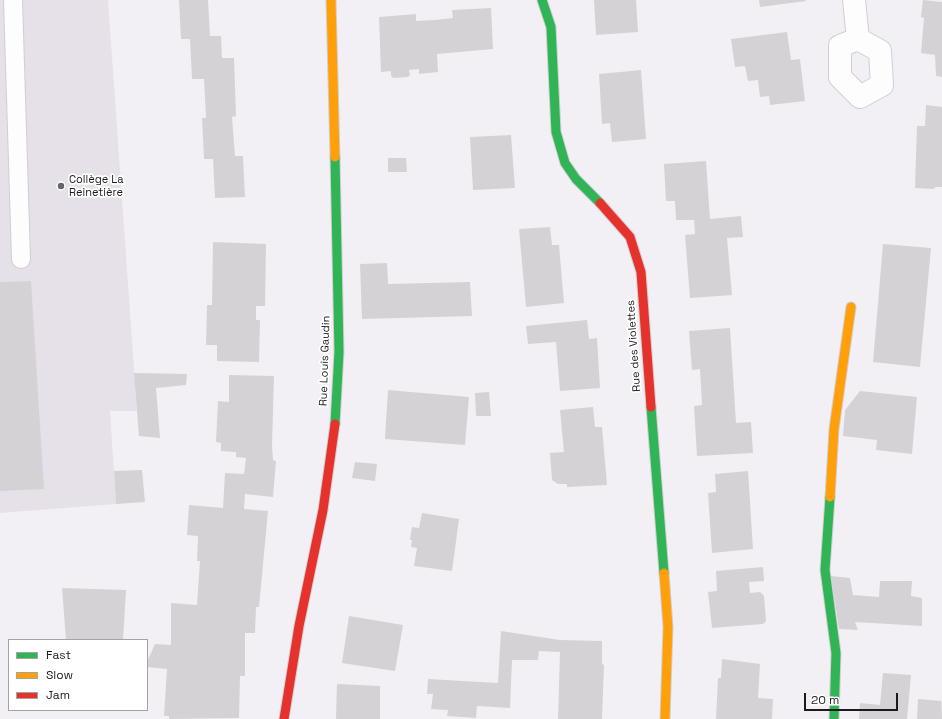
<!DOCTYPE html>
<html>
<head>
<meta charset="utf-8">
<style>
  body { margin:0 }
  #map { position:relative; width:942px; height:719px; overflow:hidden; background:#f3f0f5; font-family:"Space Grotesk",sans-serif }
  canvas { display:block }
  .legend { position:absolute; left:8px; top:639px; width:140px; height:72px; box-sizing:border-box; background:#fff; border:1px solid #a4a3a5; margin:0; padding:5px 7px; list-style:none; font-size:12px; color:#1c1a1d }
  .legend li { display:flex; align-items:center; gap:8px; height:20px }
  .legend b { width:20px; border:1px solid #a4a3a5 }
  .scale { position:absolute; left:804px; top:693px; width:94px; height:18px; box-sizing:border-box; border:2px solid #1c1a1d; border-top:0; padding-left:5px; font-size:12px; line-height:14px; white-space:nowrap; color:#1c1a1d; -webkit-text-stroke:3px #fff; paint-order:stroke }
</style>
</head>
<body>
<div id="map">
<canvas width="942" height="719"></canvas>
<ul class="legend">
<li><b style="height:5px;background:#30b455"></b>Fast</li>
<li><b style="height:5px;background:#ff9f0a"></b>Slow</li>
<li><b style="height:5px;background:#e5322d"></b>Jam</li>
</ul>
<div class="scale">20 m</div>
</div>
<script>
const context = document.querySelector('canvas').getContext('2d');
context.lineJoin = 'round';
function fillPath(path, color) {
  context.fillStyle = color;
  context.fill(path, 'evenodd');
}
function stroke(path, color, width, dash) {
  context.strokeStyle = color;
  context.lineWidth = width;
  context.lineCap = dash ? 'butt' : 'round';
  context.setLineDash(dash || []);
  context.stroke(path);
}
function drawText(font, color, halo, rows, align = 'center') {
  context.font = font + ' "Space Grotesk",sans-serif';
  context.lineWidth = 3.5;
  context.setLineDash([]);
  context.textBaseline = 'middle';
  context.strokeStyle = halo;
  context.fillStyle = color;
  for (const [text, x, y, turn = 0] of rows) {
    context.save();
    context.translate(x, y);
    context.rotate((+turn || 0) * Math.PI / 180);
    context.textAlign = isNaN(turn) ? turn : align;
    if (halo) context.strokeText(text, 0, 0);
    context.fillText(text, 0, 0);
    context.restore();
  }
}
fillPath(new Path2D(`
  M0,0H108L137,411H110L116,504L0,513Z`), '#e6e1e9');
fillPath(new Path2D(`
  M179,0H208L210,36H221L222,58H234L236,116L232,117L235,156H243L245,197L215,198L213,159H204L202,118H206L204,79H192L190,39H181Z
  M594,0H636L638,32L596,35Z
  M759,0H805L806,1L760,7Z
  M923,0L942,2V77L936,76L935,55L921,53L924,18L921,17Z
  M491,8L493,49L437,54L438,72L419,74V69L409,70L410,75L408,77L393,78L391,76V71L381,72L379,17L416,14V21L435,20L453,18L452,10Z
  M787,32L791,60L800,59L805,101L770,105L769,96L760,97L758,80L748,81L745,66L735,67L731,39Z
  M641,70L646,139L612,142L610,123L602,124L599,74Z
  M926,105L942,107V187H936L933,189L915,188L917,126H925Z
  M511,135L515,188L473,190L470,137Z
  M388,158H406L407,172H388Z
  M706,161L710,219L741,216L743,237L727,238L732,295L690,298L685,235L695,234L694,220H676L675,201H666L664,164Z
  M550,227L552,245H559L564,303L526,307L519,229Z
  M213,242L266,244L265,306H256V320H260L259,362L217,361V345H206L207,305H212Z
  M883,244L931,248L920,367L873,362Z
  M387,263L388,284L470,282L472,316L362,319L360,264Z
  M31,281L44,489L0,491V282Z
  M587,320L589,339L597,338L600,388L560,391L556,342L528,344L526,326Z
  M730,328L736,423L751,422L753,453L697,456L694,406L702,405L700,369L692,370L689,331Z
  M134,373L187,374L186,385L156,388L160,438L139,436Z
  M229,375L274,376L272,446L273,460L276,461L273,497L245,494L244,509L268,511L259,607H256L255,633H245V676H240L239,718L169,719V716H164L167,669L147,667V662L155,644L171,645V603L197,605L200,561H197L198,536L187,535L189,505L223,508L225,473L244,474L246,458L236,457V452L221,451V443L216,442L218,401L229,402Z
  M388,390L469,397L465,445L385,439Z
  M860,391L917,397L912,454L876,450L877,440L843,436L845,410Z
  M489,392L491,416H476L475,393Z
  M593,407L595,427H602L607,485L567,487V484H558L552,480L550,453L564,452L560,410Z
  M355,462L377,464L375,481L352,478Z
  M142,470L145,502L116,504L114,471Z
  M748,471L753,549L712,553L708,493L716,492L715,474Z
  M422,513L459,519L452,571L414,566L417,548L411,547L412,540H410L412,527L419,528Z
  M763,567L764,581L749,582L750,593L760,592L764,596L766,621L763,624L712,628L708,592L717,591L716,571Z
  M831,576L850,578L853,595L879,597L880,581H912L911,596L922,598V626L855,622L858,630L839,629Z
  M62,588L126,590L123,640H66Z
  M349,616L403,625L395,671L342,663Z
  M501,631L560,640L602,641V664L604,665L602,719H558L560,652L539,651L538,660H512L510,708L477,706L476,718L447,716L448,710L431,709L433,694H427L428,679L498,683Z
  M722,659L760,664L758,698L773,699L772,719H716L718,678H721Z
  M883,673L911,675L907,719H859L860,703L880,705Z
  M337,684L380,686V719H336Z
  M941,697L942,719H917L918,699L941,701Z`), '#d5d2d6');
const lane = new Path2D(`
  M13,0L21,259`);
const street = new Path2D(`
  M854,0L858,39
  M858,39L880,51L882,85L860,97L840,77V46Z`);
const fast = new Path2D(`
  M542,0L551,27L556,132L565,163L576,179L600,203
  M335,157L339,352L335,424
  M651,407L664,573
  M830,497L825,570L836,653L834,719`);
const slow = new Path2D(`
  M331,0L335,157
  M830,497L834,429L851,307
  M664,573L668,627L665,719`);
const jam = new Path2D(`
  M600,203L630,237L641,272L651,407
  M284,719L299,626L323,510L335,424`);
stroke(lane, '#d0ced2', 20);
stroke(street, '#d0ced2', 24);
stroke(fast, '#d0ced2', 11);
stroke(slow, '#d0ced2', 11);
stroke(jam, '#d0ced2', 11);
stroke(lane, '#fdfdfe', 18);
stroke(street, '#fdfdfe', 22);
stroke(fast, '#30b455', 9);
stroke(slow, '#ff9f0a', 9);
stroke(jam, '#e5322d', 9);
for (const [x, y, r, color] of [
  [61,186,4,"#676569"]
]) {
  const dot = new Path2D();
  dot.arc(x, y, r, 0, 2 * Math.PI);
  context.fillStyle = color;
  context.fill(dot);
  stroke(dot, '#fff', 1.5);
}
drawText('11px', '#1c1a1d', '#fff', [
  ["Collège La",69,180],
  ["Reinetière",69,193]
], 'left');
drawText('11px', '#1c1a1d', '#fff', [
  ["Rue des Violettes",634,346,-94],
  ["Rue Louis Gaudin",325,361,-88]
]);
</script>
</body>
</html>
